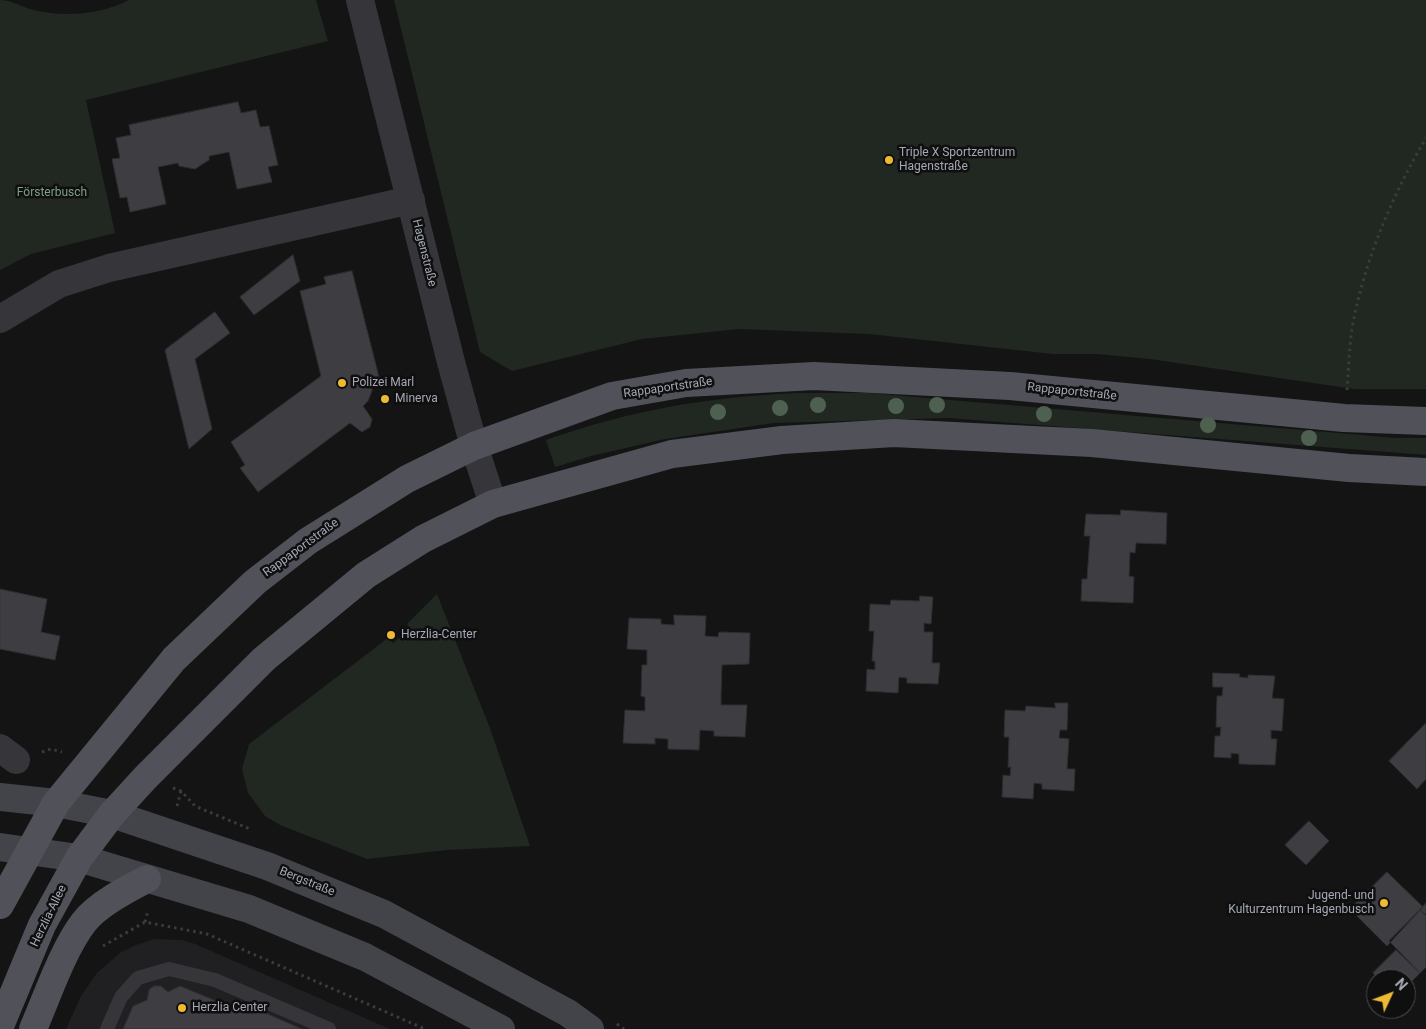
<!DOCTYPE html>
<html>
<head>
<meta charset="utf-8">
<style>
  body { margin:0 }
  #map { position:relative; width:1426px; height:1029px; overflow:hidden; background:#141415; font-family:Roboto,sans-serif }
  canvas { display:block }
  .north { position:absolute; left:1366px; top:969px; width:50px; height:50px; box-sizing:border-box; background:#0f0f10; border:1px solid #4b4d52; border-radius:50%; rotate:47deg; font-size:14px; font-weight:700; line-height:20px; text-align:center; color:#a5a9b5 }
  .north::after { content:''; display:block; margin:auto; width:18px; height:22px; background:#eeba33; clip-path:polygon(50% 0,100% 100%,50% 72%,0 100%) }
</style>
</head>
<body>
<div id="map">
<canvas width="1426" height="1029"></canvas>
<div class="north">N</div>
</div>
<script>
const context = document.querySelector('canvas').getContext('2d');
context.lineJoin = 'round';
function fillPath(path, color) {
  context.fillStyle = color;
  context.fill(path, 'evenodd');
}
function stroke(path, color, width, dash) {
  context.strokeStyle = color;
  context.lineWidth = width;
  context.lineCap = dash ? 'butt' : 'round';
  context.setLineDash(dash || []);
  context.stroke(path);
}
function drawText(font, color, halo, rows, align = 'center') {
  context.font = font + ' Roboto,sans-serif';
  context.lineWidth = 5;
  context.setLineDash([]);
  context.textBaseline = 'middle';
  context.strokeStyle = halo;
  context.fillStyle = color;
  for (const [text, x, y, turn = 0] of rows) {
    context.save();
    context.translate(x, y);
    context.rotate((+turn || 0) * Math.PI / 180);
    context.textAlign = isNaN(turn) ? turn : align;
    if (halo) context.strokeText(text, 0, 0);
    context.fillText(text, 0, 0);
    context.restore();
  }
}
fillPath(new Path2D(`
  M154,939L183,940L195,944L390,1029H66L81,996L97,973L120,953L136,945Z`), '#202022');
fillPath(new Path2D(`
  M0,0C11,0 20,6 30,9C61,18 100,15 129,0H316L328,41L86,100L115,233L31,254L0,270Z
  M394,0H1426V389H1354L1150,359L1097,354H1053L869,334L739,329L642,339L512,371L480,352Z
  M798,393H868L1396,438H1426V455L948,418L774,423L665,439L591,456L555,467L546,440C632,410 707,397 798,393Z
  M437,594L491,731L530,846L447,850L367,859L280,825L265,816L248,793L242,769L249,744L388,638L393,643L410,629L407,624Z`), '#202821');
const building = new Path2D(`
  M238,102L241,113L256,110L260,127L269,126L278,165L268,167L272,182L237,189L229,152L209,156V160L195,169L179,166L178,163L158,167L166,204L130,212L127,197L120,198L112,159L120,158L116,138L131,135L129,125Z
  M293,255L300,281L254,315L240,297Z
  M352,271L379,377L372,379V391L368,401L363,406L372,419L370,427L362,432L350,423L258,492L240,468L245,465L231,442L321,376L300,291L326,284L324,277Z
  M215,312L230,333L195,359L212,429L189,449L165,350Z
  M1121,510L1167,513L1166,544L1136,543L1135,553L1130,552L1129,576L1134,577L1133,603L1081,601L1082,579H1087L1090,536H1084L1086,514L1120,515Z
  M0,589L47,599L41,632L60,636L55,660L0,649Z
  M920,596L933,597L931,624L924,623V632H933L932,663H940L938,684L907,683V678L899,677L898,693L866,691L867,669L875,670V661H872L874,631H869L870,604L890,605L891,600L919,601Z
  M674,615L706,616L705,636L718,637L719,632L750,633L749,664L722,665L721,695V705H747L745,737L714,736V731L700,730L699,750L668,749V739L655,738V744L623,743L625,710L645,711V697L641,696L642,665H647V650L627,649L629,618L661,619V624L674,625Z
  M1213,673L1240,674L1239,677L1248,678V675L1275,676L1272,698L1284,699L1282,731L1271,730V739H1277L1275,765L1239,764V754L1231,753V758L1214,757L1215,736H1220L1221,727H1216L1217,696H1222L1223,687H1213Z
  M1055,703H1068L1067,730H1060L1059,738L1069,739L1067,769H1075L1074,791L1042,789V784L1034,783L1033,799L1002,797L1003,775L1010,776L1011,767H1008L1009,737H1004L1005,710L1025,711L1026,706L1055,708Z
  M1426,723V779L1417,789L1389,761Z
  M1309,821L1329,841L1306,865L1285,845Z
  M1387,872L1423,907L1387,946L1350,909Z
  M1426,903V915L1420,910Z
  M1420,910L1426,916V967L1420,973L1389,941Z
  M1396,950L1420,973L1406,987V979H1378L1373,973Z
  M154,986H161L168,992L180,986L238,1010L243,1003L302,1029H123L133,1006L147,1000L149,990Z`);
fillPath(building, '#3e3e42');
stroke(building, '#2e2e31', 1);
stroke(new Path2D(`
  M1347,390C1349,366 1349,341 1354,318C1367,255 1393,194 1426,138
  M42,752L51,749L62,752
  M173,788L181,791L195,806L250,829
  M177,806L181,791
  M145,922L148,911
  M103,946L145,922L207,934L425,1029
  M617,1024L624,1029`), '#3b3c41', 3, [2.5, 4]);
stroke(new Path2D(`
  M107,1029L121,997L138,978L169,969L215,980L329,1029`), '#35353a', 14);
stroke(new Path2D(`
  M360,0L451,362L474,446L493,504
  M0,319L59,284L109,268L411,200
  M0,748L16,760`), '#35353a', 28);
stroke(new Path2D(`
  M0,797L56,803L112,814L267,866L384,914L568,1013L590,1029
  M0,847L79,858L249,909L365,957L501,1029`), '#43444a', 28);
stroke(new Path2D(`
  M0,905L56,803L174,659L255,582L308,541L407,479L474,446L612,396L686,383L814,376L1010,386L1344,418L1426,421
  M0,1026L42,925L79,858L112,814L145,778L264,659L366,575L423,539L493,504L672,454L782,440L894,433L1092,443L1349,468L1426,472
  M33,1029C47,997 63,949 84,922C98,904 127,889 147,879`), '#515259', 28);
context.fillStyle = '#4e6150';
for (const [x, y] of [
  [818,405],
  [937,405],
  [896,406],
  [780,408],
  [718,412],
  [1044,414],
  [1208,425],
  [1309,438]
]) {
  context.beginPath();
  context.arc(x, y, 8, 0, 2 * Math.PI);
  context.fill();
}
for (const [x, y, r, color] of [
  [889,160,5,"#eeba33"],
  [342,383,5,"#eeba33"],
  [385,399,5,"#eeba33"],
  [391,635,5,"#eeba33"],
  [1384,903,5,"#eeba33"],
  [182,1008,5,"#eeba33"]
]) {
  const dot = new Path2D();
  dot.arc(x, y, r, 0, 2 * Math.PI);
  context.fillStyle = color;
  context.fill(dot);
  stroke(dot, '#0f0f10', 2);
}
drawText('12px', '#a5a9b5', '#0f0f10', [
  ["Triple X Sportzentrum",899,153],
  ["Hagenstraße",899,167],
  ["Polizei Marl",352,383],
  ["Minerva",395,399],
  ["Herzlia-Center",401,635],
  ["Jugend- und",1374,896,"right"],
  ["Kulturzentrum Hagenbusch",1374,910,"right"],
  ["Herzlia Center",192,1008]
], 'left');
drawText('12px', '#7da081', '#0f0f10', [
  ["Försterbusch",52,193]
]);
drawText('12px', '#a5a9b5', '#0f0f10', [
  ["Hagenstraße",424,253,76],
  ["Rappaportstraße",668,388,-8],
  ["Rappaportstraße",1072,392,6],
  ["Rappaportstraße",301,548,-36],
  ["Bergstraße",307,882,22],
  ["Herzlia-Allee",49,916,-64]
]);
</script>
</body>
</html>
